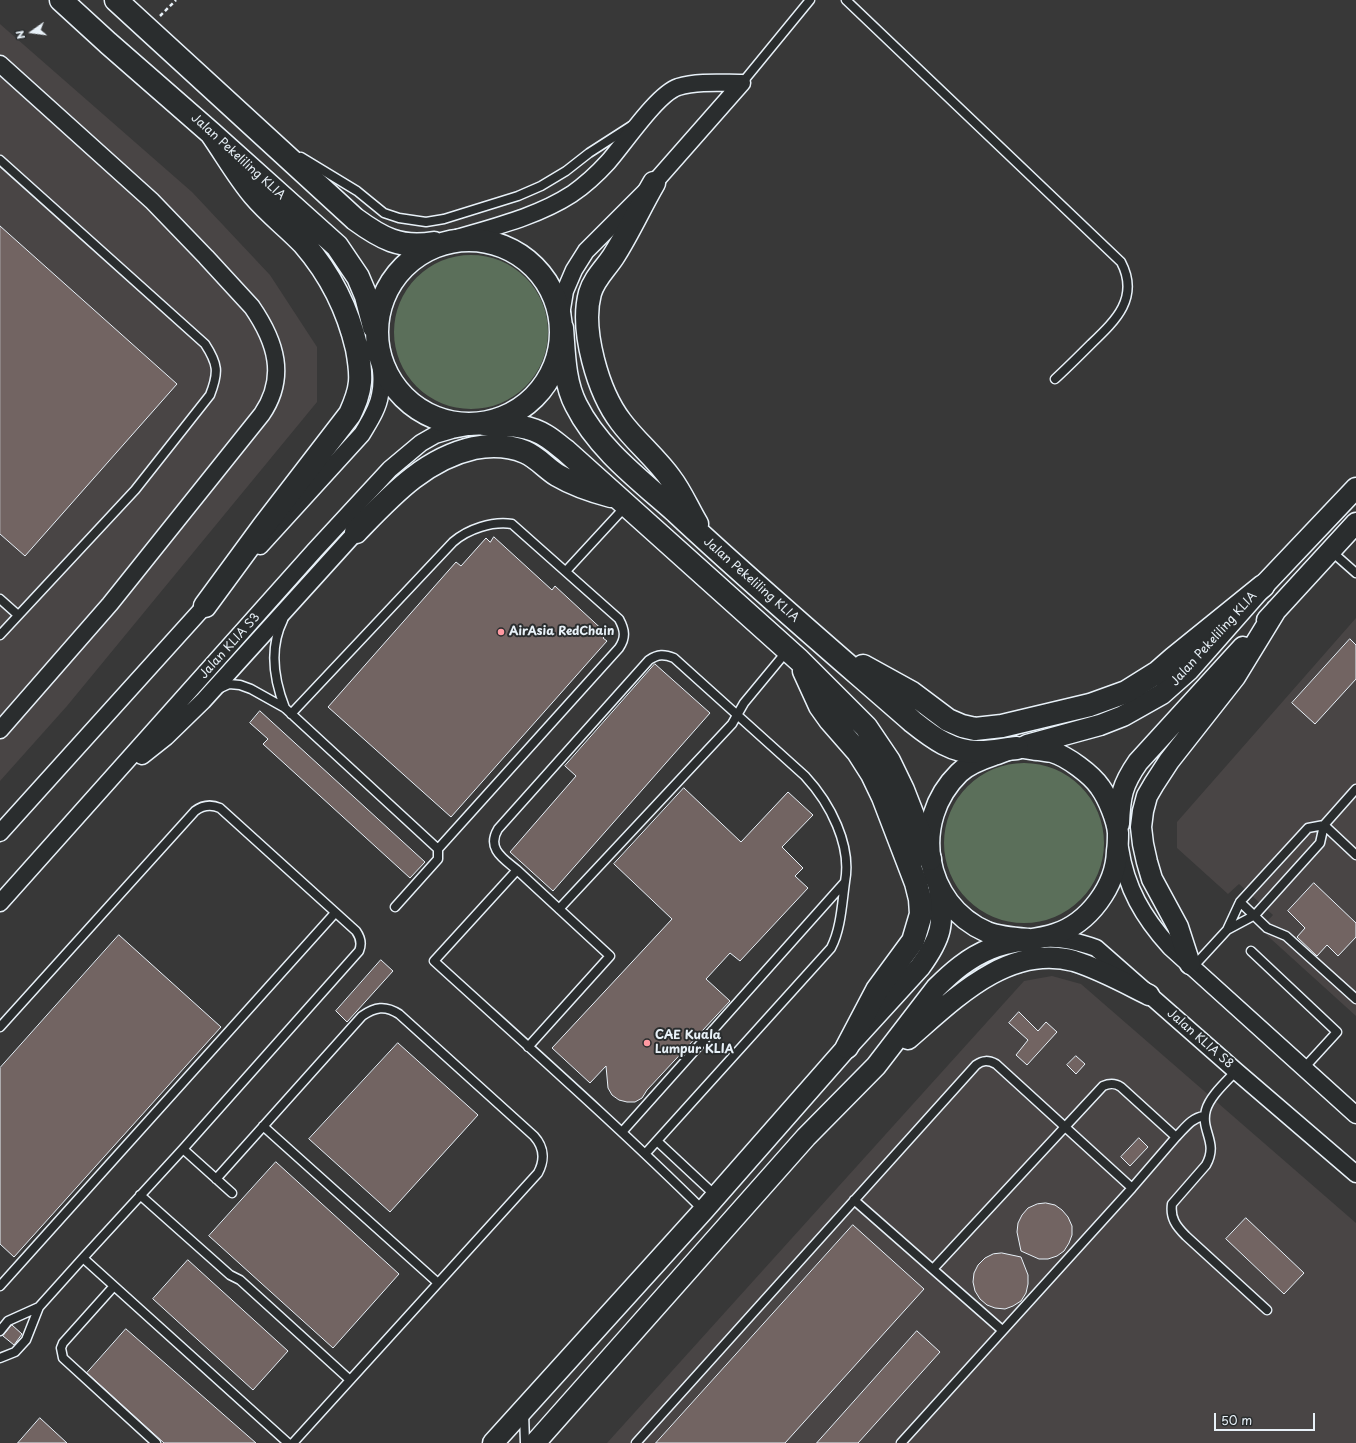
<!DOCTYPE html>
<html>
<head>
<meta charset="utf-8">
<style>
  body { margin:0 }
  #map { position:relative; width:1356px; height:1443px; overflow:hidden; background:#383838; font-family:"Playpen Sans",sans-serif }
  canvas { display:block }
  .north { position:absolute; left:12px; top:12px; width:40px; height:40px; -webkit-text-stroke:3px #2a2d2e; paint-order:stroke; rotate:256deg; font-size:11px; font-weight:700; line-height:16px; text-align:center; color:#e8f1f8 }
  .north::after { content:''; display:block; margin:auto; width:14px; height:18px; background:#e8f1f8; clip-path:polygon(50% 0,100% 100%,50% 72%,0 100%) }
  .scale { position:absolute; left:1214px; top:1413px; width:101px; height:18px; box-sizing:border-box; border:2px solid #e8f1f8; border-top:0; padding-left:5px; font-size:12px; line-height:14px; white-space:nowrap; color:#e8f1f8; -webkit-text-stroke:3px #2a2d2e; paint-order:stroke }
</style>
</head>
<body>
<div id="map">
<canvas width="1356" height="1443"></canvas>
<div class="north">N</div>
<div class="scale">50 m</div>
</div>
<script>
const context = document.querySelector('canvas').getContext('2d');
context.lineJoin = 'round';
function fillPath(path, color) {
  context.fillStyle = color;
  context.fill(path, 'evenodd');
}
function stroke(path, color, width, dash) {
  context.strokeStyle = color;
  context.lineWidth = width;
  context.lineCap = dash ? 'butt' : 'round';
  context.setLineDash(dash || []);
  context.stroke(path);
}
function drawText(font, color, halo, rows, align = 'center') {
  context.font = font + ' "Playpen Sans",sans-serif';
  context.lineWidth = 4;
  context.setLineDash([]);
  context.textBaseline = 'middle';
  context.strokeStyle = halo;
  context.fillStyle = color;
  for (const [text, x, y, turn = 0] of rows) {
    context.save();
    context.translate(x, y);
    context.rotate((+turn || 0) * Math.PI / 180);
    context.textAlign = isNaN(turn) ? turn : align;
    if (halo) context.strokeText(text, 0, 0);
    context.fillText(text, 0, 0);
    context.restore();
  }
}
fillPath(new Path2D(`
  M0,24L192,192L270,275L317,347V402L67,706L0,781Z
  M1356,618V1016L1260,929L1273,915L1239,884L1228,894L1177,848V822Z
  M1052,976L1081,984L1356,1223V1443H607L1024,981Z`), '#494545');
fillPath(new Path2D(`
  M394 332a77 77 0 1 1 154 0a77 77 0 1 1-154 0Z
  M944 843a80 80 0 1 1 160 0a80 80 0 1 1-160 0Z`), '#5b6f5a');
const building = new Path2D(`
  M0,226L177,384L25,556L0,534Z
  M494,537L552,590L555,586L607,634L603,638L607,641L451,817L328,707L456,562L461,566L486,538L490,542Z
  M1350,639L1356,645V679L1315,724L1292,703Z
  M655,664L710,713L553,891L510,852L576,776L565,766Z
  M260,711L425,862L410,878L263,744L268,739L250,723Z
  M684,788L741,842L788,792L813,815L782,847L803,868L795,876L808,888L740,961L730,953L706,979L730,1001L647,1090L642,1098L635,1102H627L619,1100L612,1095L608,1088L606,1066L590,1083L552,1048L672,919L614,864Z
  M1314,883L1356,923V937L1338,956L1327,945L1317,956L1297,937L1305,928L1288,911Z
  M119,935L221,1027L14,1257L0,1244V1068Z
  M381,960L393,971L347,1022L336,1011Z
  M1019,1012L1038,1031L1046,1022L1057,1032L1027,1065L1016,1055L1028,1040L1009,1023Z
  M398,1043L478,1115L390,1212L309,1139Z
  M1076,1056L1085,1064L1076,1074L1067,1065Z
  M1139,1138L1148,1147L1130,1166L1121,1157Z
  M276,1162L399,1274L333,1348L209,1236Z
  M1046,1203L1055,1205L1062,1210L1068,1217L1072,1226V1235L1069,1243L1064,1251L1057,1256L1048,1259H1039L1021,1251L1017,1232L1018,1223L1022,1215L1028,1208L1037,1204Z
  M1246,1218L1304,1273L1284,1294L1226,1239Z
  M853,1225L924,1289L785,1443H656Z
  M1002,1253L1021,1257L1028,1275V1284L1026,1293L1021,1301L1013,1306L1005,1309L995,1308L987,1305L980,1299L975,1291L973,1282L974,1273L978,1265L985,1258L993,1254Z
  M188,1260L288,1351L253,1390L153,1299Z
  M12,1325L22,1334L14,1345L3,1336Z
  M126,1329L256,1443H164L87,1373Z
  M917,1331L940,1352L858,1443H817Z
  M40,1418L67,1443H18Z`);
fillPath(building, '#726462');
stroke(building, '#e8f1f8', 1);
const service = new Path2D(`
  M846,0L1121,262C1140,298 1115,321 1091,344C1079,356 1067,368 1055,379
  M742,83L810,0
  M301,157L357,191L384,213L399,218L426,222L444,219L518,196L541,186L566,171L589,153L631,126
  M0,160L205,344C218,364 219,372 210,395L135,490L0,635
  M1331,551L1356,573
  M566,571L625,507
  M0,599L18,615
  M283,620C269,648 274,680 285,708
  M218,689L229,684L240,685L251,689L285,708L438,849
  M291,714L453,542C468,529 492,521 512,524L619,619C625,630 626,638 619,648L438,849V859L395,907
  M1324,825L1356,855
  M517,870C504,859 486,849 498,829L649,660C658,654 664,654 674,658L805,776C830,803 852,845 845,882L622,1132
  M1240,902L1267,928L1286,936L1356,999
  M559,909L732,724L744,703L787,651
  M1227,930L1240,902L1308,828L1324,825
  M1251,951L1337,1032L1304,1068
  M1193,967L1227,930L1255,915L1320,843L1324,825L1356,789
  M0,1027L195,811C203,805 211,804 220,808L356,931C361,938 362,944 359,951L183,1149L83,1258L39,1307L26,1340L15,1352L0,1358
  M528,1047L610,956L517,870L434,961C524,1043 616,1124 703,1210
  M1236,1071C1226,1082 1210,1096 1206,1110C1200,1131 1219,1142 1206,1165L1172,1204C1170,1218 1176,1226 1186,1236L1267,1310
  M263,1126L438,1283
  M1176,1137C1185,1128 1191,1118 1204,1116
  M657,1141L716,1196
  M183,1149L232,1193
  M645,1154L831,948C841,929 842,903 845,882
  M216,1179L362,1016C375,1007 385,1005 399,1014L534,1136C544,1147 545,1160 538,1173L293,1443
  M140,1195L230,1275L240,1280L350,1380
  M854,1200L1002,1330
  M83,1258L288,1443
  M0,1286L335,913
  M114,1286L63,1343L61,1348L63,1358L156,1443
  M0,1331L8,1321L39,1307
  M524,1413L525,1443
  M636,1443L976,1065C983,1060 988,1060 996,1064L1132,1188
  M901,1443L1132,1188L1176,1137L1121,1087C1115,1083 1110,1083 1103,1086L933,1269`);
const minor = new Path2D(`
  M0,64L152,201L206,257L252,307C276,342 287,377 262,414L110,604L0,730
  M447,241C489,228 535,218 572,194C585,185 598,173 608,162C624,144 657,94 678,87C698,81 721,83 742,83
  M562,328V309L565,291L574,270L586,251L654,183L742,83
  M260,546L362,434C369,422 378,409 380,395C384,377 379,359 377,342
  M142,756L166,737L203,701L356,532
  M0,833L212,598
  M1120,848C1126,888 1143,917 1170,947L1356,1115
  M0,903L315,550L390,469L421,443L435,435L452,430L484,424
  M1045,939C1064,938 1079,942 1096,948L1236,1071L1356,1174`);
const tertiary = new Path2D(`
  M1267,620L1356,523
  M1027,745L1100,725L1123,716L1162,694L1189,670L1263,586L1356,488
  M1119,824C1120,796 1122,785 1138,762L1243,647
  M1190,964L1178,927L1152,879L1147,862L1143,844L1141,827L1143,811L1147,796L1154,784L1169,761L1235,677L1276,610
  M908,1039C953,1000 1008,943 1074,961C1100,969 1125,983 1149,995
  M493,1443L703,1211L847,1047L920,967C942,937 944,924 939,889
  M535,1443L806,1137L876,1066L936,988C952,972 968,958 990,949C1011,940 1034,941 1055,934C1089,923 1116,886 1117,851C1118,845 1118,839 1118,833C1117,820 1108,798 1100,787C1092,775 1067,756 1052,752C1048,751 1043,751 1038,750C1032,750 1024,747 1017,748C1010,748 1001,753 994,755C982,759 968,764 959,773C910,821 923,904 987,932C1000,937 1016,938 1029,939`);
const secondary = new Path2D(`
  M61,0L108,43L211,133L337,246L358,277L366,296L374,327
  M116,0L355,219C381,238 400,249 434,243
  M654,183C640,207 628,234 613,257C605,269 594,279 590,293C580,330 598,392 621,422C636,442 656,458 671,479C681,492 688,509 697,524
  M377 332a92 92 0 1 1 184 0a92 92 0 1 1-184 0Z
  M562,328C564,353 564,382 576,405C598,449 640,480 676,512C753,584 834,653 913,722C933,738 953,753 980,752C992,752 1005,749 1017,748
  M484,424C505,425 527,424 546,436C553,440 559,446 566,451L799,660L866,727L889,761L903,790L930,859
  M356,532C390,497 424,459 474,448C490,445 508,445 525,452C537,457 546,468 557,475C574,485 592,491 611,496
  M205,606L263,527L350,414C355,403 359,394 360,382C361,371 359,360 357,349C348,310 330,274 304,244C288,227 269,213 254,195C238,176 225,153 211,133
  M863,666L912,693L948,720L962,726L975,729L1002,726L1090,705L1126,692L1158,672L1174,658L1263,586
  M804,671L820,706L830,720L858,752L872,774L883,797L916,883L920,899L921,914L913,941L877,990L847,1047`);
stroke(service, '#e8f1f8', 11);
stroke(minor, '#e8f1f8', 19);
stroke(tertiary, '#e8f1f8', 23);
stroke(secondary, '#e8f1f8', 25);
stroke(new Path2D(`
  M160,16L176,0`), '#e8f1f8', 2.5, [4, 3]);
stroke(service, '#2a2d2e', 8);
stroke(minor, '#2a2d2e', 16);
stroke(tertiary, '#2a2d2e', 20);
stroke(secondary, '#2a2d2e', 22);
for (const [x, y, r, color] of [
  [501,632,4,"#ff9aa2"],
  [647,1043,4,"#ff9aa2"]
]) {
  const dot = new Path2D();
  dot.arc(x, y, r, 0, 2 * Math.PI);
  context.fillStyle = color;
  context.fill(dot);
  stroke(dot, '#2a2d2e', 1.5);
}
drawText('12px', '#e8f1f8', '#2a2d2e', [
  ["Jalan Pekeliling KLIA",238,157,42],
  ["Jalan Pekeliling KLIA",751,580,41],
  ["Jalan Pekeliling KLIA",1214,639,-48],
  ["Jalan KLIA S3",230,646,-48],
  ["Jalan KLIA S8",1200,1039,41]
]);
drawText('bold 12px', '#e8f1f8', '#2a2d2e', [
  ["AirAsia RedChain",509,632],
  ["CAE Kuala",655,1036],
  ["Lumpur KLIA",655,1050]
], 'left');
</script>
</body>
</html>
